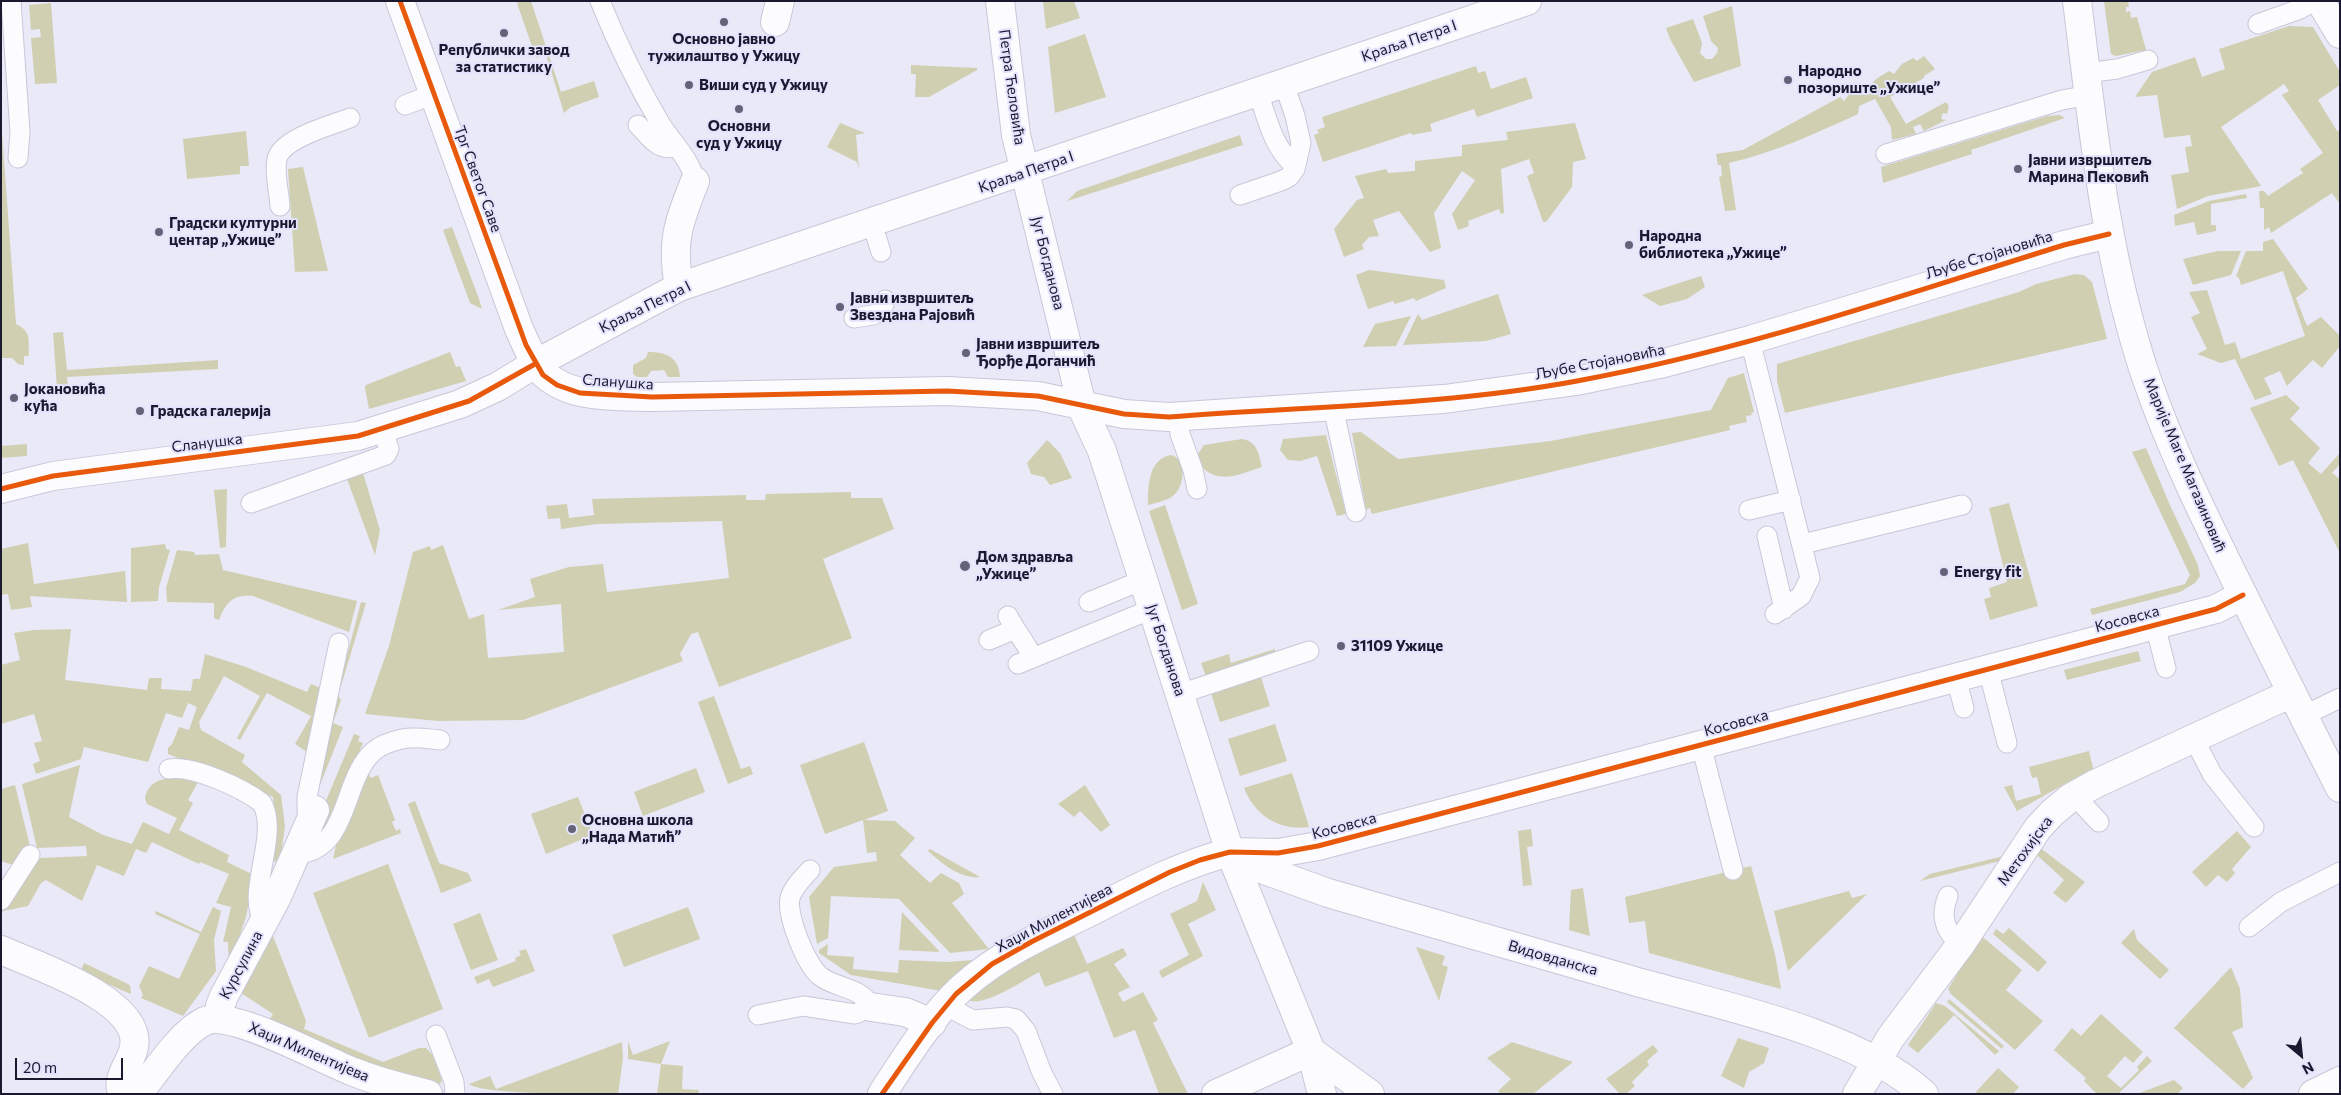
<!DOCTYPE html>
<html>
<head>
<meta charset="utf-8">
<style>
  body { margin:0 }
  #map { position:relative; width:2341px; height:1095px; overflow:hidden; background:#e9e9f7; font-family:Commissioner,sans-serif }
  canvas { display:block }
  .frame { position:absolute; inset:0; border:2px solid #1b1930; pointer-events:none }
  .north { position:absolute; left:2276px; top:1030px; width:50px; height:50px; -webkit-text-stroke:4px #e3e3fd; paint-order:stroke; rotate:152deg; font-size:14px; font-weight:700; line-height:20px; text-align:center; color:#1b1930 }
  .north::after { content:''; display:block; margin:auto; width:18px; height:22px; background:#1b1930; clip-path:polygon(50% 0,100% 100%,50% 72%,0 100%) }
  .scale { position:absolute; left:15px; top:1058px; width:108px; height:22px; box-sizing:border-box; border:2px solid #1b1930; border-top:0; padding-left:6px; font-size:15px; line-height:18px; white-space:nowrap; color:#1b1930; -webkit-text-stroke:4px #e3e3fd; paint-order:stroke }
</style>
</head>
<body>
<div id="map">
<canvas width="2341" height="1095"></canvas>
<div class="frame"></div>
<div class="north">N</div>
<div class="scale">20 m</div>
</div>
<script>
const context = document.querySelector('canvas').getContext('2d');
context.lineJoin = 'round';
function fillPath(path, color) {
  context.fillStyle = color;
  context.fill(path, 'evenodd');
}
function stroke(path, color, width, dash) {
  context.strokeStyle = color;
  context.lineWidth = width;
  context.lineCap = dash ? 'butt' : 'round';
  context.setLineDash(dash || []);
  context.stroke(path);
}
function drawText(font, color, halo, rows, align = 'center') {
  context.font = font + ' Commissioner,sans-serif';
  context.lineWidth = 4;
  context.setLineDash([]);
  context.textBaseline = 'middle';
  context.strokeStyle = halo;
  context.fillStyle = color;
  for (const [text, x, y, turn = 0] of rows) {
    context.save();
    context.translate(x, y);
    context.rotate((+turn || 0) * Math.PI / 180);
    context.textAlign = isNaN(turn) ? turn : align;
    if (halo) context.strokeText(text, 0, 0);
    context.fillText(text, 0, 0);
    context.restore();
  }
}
fillPath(new Path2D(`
  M520,1H531L561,92L594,81L599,97L571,107L564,113L546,55L536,58L517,3Z
  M1043,1H1074L1080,18L1046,29Z
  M2104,1H2128L2129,7H2126V12L2130,11L2131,18L2137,17L2146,50L2116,56L2111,54Z
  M51,3L57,83L35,84L31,38L41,37L40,29L31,30L29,5Z
  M1732,6L1741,66L1694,82L1670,39L1666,28L1693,19L1702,43L1700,53L1706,59H1712L1717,53L1718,48L1711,41L1703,16Z
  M2289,26L2313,27L2340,72V85L2318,100L2337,131L2340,130V204L2332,193L2271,233L2269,227L2264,230V208H2260L2259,191H2264L2268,196L2303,173L2300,169L2323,153L2282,95L2289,91L2284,84L2221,127L2261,186L2208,196L2177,209L2171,175L2189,172L2185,147L2192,146L2190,135L2164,138L2157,95L2135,97L2152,72L2195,57L2202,77L2225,69L2219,49Z
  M1085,34L1106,97L1055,113L1048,47Z
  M1924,56L1935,69L1924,76V78L1890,97L1906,124L1946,102L1949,106L1947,114L1943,113L1941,119L1946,120L1924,131L1920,124L1913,127L1916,134L1892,140L1891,127L1875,99L1859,106L1858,114C1816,133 1774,153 1729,163L1736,210L1725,211L1719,177L1722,176L1721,165H1718L1716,154L1743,150L1840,97L1844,101L1851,92L1865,84L1869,87L1876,79L1889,71L1894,74L1902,64L1913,58L1917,61Z
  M911,65L977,68V70L929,97H915L916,74H911Z
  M1476,66L1478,73L1485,71L1491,89L1526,77L1533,98L1477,117L1474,109L1430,124L1432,131L1412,135L1411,133L1323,162L1314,135L1319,133L1317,130L1325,127L1322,117Z
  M2060,115L2065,118L1971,150L1972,154L1883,183L1881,167L2047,116Z
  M1,119L16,324C32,332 28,339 29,356H24V365L18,364L12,358H1Z
  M840,123L865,133L856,135L859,169L857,162L827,147Z
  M1575,123L1586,159L1573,162L1572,187L1546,222H1543L1527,176L1534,173L1529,159L1501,169L1504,213L1501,214L1499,209L1468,221L1469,226L1458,230L1452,214L1475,180L1462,171L1434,213L1441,248L1430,252L1399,211L1373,220L1379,236L1369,237L1362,245L1364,249L1344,257L1334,229L1357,200L1364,198L1355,176L1386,169L1388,173L1415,171V161L1462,156V145L1508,140L1506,132Z
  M246,131L249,166H240V174L187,179L183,139Z
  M1240,135L1243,145L1067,201L1077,191Z
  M303,167L328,271L295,272L288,169Z
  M2246,194L2247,198L2211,204V225H2216V231L2197,235L2194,222L2175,226L2174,215L2209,201Z
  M452,227L479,299L482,309L470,303L443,230Z
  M2273,239L2308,289L2296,298L2307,326L2321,317L2340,336V346L2322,368L2313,360L2287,386L2280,371L2264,378L2272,394L2255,400L2235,359L2221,363L2197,354L2207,349L2191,317L2200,313L2189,292L2207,290L2225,345L2235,342L2241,359L2305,336L2283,271L2241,285L2239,278L2236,276L2246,251H2263V242Z
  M2218,251H2241L2231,275L2193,285L2183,259Z
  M1369,270L1444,280L1446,288L1416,301L1414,298L1395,304L1393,301L1368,309L1356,275Z
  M2075,274L2084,275L2092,282L2107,339L1785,413L1777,381V364L2019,292L2036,284Z
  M1701,276L1705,287L1687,299L1660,306L1642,295Z
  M1498,294L1511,334L1486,341L1403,345L1418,314L1422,320Z
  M1411,316L1396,346L1363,347L1375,324Z
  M63,332L67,370L218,360V369L67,377L68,388H57L53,333Z
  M450,352L456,367L460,366L466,381L369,409L365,388L366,385Z
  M648,352C666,352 679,357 680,377H668L664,370L651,371L647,377H637L633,374V365L646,358Z
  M1744,373L1754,412L1751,413L1752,415L1746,416L1747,422L1729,426L1730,430L1372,514L1370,508L1366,510L1352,433L1361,432L1398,459L1551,441L1711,410L1728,378Z
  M2286,395L2300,408L2290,419L2320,448L2308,463L2321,474L2340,453V464L2332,473L2340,479V553L2293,460L2279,466L2250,408Z
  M1326,435L1346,514L1337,516L1317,456L1300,461L1288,460L1280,450L1283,439Z
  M1242,439C1257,441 1259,454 1262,467C1243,473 1220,485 1203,468L1198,454L1204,445Z
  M1047,440L1060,453L1072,478L1050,485L1044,477L1031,474L1027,463Z
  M27,444V456L1,458V446Z
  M2146,448L2169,503L2198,565L2200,576L2195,583L2180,592L2092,615L2090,609L2185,584L2190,575L2132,452Z
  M1171,455C1187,459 1185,485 1174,495C1169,500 1156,503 1148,505C1148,487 1148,459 1171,455Z
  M363,473L380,530L375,555L347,479Z
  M227,489L226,547L220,548L214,490Z
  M851,492V498H882L894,529L823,559L852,638L719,687L698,632L691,634L680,654L683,661L523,720L438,721L365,714L389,646L413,552L430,546L431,550L443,545L469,619L484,614L488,658L564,652L561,604L498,610L535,597L530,579L569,567L603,564L607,592L729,578L722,521L597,524L561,529L560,518L548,519L546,506L567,504L569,518L594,515L592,499L746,495V500H765L766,494Z
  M2009,503L2038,606L1990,620L1984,599L1991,597L1989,588L2007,582L1989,508Z
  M1165,505L1198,604L1182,610L1149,511Z
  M28,543L34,584L125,571L127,602L30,596L32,607L11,610L8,594L1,595V549Z
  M165,544L166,549L170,550L159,587L158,601L131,602V548Z
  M177,550L194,552L195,555L219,554L223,570L357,601L349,632L253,596C233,594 226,602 219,620L214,618V603L167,602L166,588Z
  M361,602L366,603L341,686L340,683Z
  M71,629L65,680L147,690L149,678H162L161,689L191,691L193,679H200L205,654L246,667L307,692L311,684L323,689L299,815L298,791L307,752L295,744L311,716L267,693L240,740L237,738L260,696L224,676L199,722L201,730L245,755L242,762L281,795L285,826L280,862L271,861L275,823L273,797L168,754V748L172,744L179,727L189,730L197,707L188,703L182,718L166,713L148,762L84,747L81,759L36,774L33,764L40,761L34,743L42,741L34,714L1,724V665L20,660L14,633L34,630Z
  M1275,649V652L1206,676L1201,663L1229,654L1231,663Z
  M2138,651L2141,661L2067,680L2064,670Z
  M1261,677L1270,706L1220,722L1211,693Z
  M335,690L341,700L333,723L343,727L316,795Z
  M714,696L741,769L750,766L753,774L728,784L698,702Z
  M1275,724L1287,761L1240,776L1228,739Z
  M354,734L360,736L358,741L363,743L326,827L320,828V815Z
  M864,742L888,811L864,820L895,821L915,838L900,855L930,883L941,873L959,883L964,894L952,903L989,949L950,953L899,899L831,896L828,938L817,944L809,897L834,867L877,861L876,852L867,853L863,820L825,834L800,765Z
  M2089,751L2094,772L2070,781L2017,811L2004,787L2012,785L2016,801L2041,794L2037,777L2032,778L2029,767Z
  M80,765L69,817L103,835L132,844L143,822L169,834L177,818L147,804L145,798C150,773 179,777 198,782L188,800L193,803L179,830L229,855L227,862L254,875L246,917L229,966L228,942H223L231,907L216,903L229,874L200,862L199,864L152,842L146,853L136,849L124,876L97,865L82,901L46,880L41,883L28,906L3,911L1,914V908L33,861L40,858L87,856L86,846L37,848L22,784Z
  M696,768L705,792L643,816L634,792Z
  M368,773L371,778L378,775L395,820L392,822L396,831L400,829L401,833L333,859L337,841Z
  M1292,773L1307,820L1309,827C1278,831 1255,815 1244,788Z
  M15,785L30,846L16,866L1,861V789Z
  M1085,785L1110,825L1101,832L1080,811L1074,817L1058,804Z
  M578,797L593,835L546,854L531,814Z
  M415,801L439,863L468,873L472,881L441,893L408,804Z
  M1531,829L1533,846L1527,847L1532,885L1523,886L1518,831Z
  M2237,831L2251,847L2232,869L2235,873L2227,882L2218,875L2206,887L2192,872Z
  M2039,847L2085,882L2066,903L2053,893L2064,880L2038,856L2034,860L2031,857Z
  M930,849L980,877C960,879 943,864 928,851Z
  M2008,855L2004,860L1920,881L1930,874Z
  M388,864L443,1009L369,1038L313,893Z
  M1751,866L1775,954L1781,989L1649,953L1645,921L1629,923L1625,897Z
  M1203,882L1216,910L1188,924L1203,956L1162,978L1159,971L1189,955L1170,914L1197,901Z
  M1583,888L1590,936L1569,930L1571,890Z
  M1849,891L1852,898L1867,894L1788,971L1774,911Z
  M213,907L221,911L214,940L216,971L183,1016L141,998L143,995L139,986L149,966L179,979L200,934L155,914L156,911L201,932Z
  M688,907L700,939L624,967L612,935Z
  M902,912L939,951V952L899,950Z
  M480,913L498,960L471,970L453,924Z
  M2009,928L2047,962L2038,972L1993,934L1996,929L2003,934Z
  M2134,929L2137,940L2169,970L2160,979L2121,943Z
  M1073,932L1087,964L1123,948L1127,955L1114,964L1130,987L1118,993L1123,1002L1143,992L1158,1020L1153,1023L1188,1094H1159L1135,1030L1114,1038L1088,971L1045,987L1039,972C1024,980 983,1008 968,1000L989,981Z
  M1979,934L2022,970L2006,990L2043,1021L2015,1050L1951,994L1948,989L1967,958Z
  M267,935L273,936L306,1021L304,1029L383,1062L419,1048H426L432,1054L442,1080L440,1084L357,1060L270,1019L273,1014L241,993Z
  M828,944L827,955L854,957L853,969L898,973L899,960L947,962L972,960L956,974L941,991L851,975L819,953V950Z
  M1416,947L1445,956L1442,965L1448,967L1439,1001Z
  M526,949L535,971L493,987L489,979L477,984L474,977L516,961L515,958L521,955L519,951Z
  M84,963L130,985L131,994L80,972Z
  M2231,967L2240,989L2243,1027L2232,1032L2253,1078L2243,1089L2174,1028Z
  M1949,999L2004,1046L2002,1049L1947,1002Z
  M1936,1003L1945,1006L1999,1051L1995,1055L1954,1015L1918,1053L1908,1045Z
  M2101,1014L2143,1052L2133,1063L2125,1056L2107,1076L2121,1088L2139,1070L2137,1067L2147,1056L2152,1061L2118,1094H2097L2084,1081L2086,1078L2054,1050L2072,1028L2081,1036Z
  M1738,1038L1769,1048L1764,1063L1749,1072L1744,1088L1721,1076Z
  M628,1041L633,1055L670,1041L661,1064L683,1066L682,1089L699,1090L698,1094H657L661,1064L628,1059Z
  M622,1042L623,1059L618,1094C592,1094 483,1095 469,1084L490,1076L496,1089Z
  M1512,1042L1573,1062L1533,1094H1501L1498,1091L1511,1079L1487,1058Z
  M1653,1045L1658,1051L1647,1061L1649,1065L1632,1082L1635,1086L1626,1094H1620L1606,1079Z
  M1998,1068L2019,1087L2013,1094H1974Z
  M2174,1080L2183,1088L2177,1094H2137Z`), '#d1cfb1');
const service = new Path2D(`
  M11,1L20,132L18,158
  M600,1C617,43 637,84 660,123C672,143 690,158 695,181
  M2258,24L2300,9L2314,1
  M2086,73L2117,69L2148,60
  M1258,92C1267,118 1273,148 1295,166
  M405,105L434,94
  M638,125C649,136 659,153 676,146
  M1886,154L2062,100L2089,95
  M1240,195L1281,181L1289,177L1295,169L1301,143L1295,116L1284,84
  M280,206C279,191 274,173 277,159C282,138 332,125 350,118
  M872,223L881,252
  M854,318L873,315L882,311L885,300
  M1750,340L1810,578L1801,596L1775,614
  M1333,407L1356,512
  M1178,416L1180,434L1193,470L1197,489
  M251,503L386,455L389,449L382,428
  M1749,510L1791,500
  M1767,536L1784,609
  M1803,544L1962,505
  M1089,602L1143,580
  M1008,616C1016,632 1025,641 1033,658
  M2155,625L2166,668
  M989,640L1013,630
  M1018,664L1152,609
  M1988,669L2007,743
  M1956,678L1964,708
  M1180,694L1309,651
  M2303,716L2340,698
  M2194,739L2212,774L2254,827
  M1701,745L1733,870
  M169,769C193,765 242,788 262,803C280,836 245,893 264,921
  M2074,795L2099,822
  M312,818L307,810V797L339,643
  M298,854C350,849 342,778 374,751C381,745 393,741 402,739C415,736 428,739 440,740
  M1948,896C1940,915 1944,932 1961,944
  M1,900L30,855
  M2249,927L2281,902L2340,872
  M946,1006L973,1020L1007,1017L1016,1019L1026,1031L1042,1073L1053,1094
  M758,1015L803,1006L855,1014L871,1007C861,986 836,989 820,976C806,965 786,915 790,898C793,887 803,878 810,870
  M436,1035L454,1082L455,1094`);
const minor = new Path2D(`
  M1000,1L1016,135L1025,172
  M2320,1L2340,34
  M775,22L780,1
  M679,287C671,241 678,224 695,181
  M535,364C562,400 611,396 652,397L947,391L1038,396L1124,414L1169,417L1444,399L1576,381L1664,363L1750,340L2064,245L2109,234
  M1,950C34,965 143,1000 134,1047C132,1062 114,1079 123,1094
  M871,1007L905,1012L932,1023
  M219,1018L220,1006L224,996L277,897L315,810
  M1311,1051L1370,1094
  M1216,1094L1311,1051
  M1322,1094L1311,1051L1230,852L1278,853L1318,846L2216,609L2243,595
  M1857,1094L1891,1037L1961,944L2038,828L2052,813L2070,798L2095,784L2292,693
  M2313,1094L2340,1081`);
const tertiary = new Path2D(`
  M400,1L519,329L535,364
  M2077,1C2093,128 2105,255 2146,377C2171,450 2206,520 2240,589C2273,655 2306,722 2340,788
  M1025,172L1083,410L1102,451L1230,852
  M1230,852L1259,868L1328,893C1430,923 1532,952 1634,981C1722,1006 1856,1032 1924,1094
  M138,1094C155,1073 181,1032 205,1021C232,1009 324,1061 354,1072C378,1082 403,1088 428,1094
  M882,1094C904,1060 934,1012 964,986C1000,954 1046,933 1088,913C1135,889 1180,865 1230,852`);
const secondary = new Path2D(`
  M1,489L53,476L358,436L460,404L497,387L535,364L679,287L1527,1`);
stroke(service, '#c8c7d9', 21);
stroke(minor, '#c8c7d9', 30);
stroke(tertiary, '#c8c7d9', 30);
stroke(secondary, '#c8c7d9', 30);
stroke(service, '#fcfcfe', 19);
stroke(minor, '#fcfcfe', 28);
stroke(tertiary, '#fcfcfe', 28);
stroke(secondary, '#fcfcfe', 28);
stroke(new Path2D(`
  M400,1L526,345L543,375L557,385L580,393L652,397L947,391L1038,396L1124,414L1169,417C1305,406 1442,406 1577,381C1742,351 1903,295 2064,245L2109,234
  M1,489L53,476L358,436L469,401L535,364
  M882,1094L932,1023L956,994L992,964L1033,941L1170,872L1200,860L1230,852L1278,853L1318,846L2216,609L2243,595`), '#e8590c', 5);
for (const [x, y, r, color] of [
  [724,22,5,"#636276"],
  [504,33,5,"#636276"],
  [1788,80,5,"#636276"],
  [689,85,5,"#636276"],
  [739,109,5,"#636276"],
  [2018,169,5,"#636276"],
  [159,232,5,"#636276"],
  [1629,245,5,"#636276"],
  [840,307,5,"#636276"],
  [966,353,5,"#636276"],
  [14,398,5,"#636276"],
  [140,411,5,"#636276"],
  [965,566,6,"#636276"],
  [1944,572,5,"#636276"],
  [1341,646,5,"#636276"],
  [572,829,5,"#636276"]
]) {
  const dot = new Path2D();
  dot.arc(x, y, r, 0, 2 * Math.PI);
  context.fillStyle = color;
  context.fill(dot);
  stroke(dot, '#e3e3fd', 2);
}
drawText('bold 15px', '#1b1930', '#e3e3fd', [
  ["Основно јавно",724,39,"center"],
  ["тужилаштво у Ужицу",724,56,"center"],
  ["Републички завод",504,50,"center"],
  ["за статистику",504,67,"center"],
  ["Народно",1798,71],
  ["позориште „Ужице”",1798,88],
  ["Виши суд у Ужицу",699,85],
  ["Основни",739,126,"center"],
  ["суд у Ужицу",739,143,"center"],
  ["Јавни извршитељ",2028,160],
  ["Марина Пековић",2028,177],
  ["Градски културни",169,223],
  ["центар „Ужице”",169,240],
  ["Народна",1639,236],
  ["библиотека „Ужице”",1639,253],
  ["Јавни извршитељ",850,298],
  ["Звездана Рајовић",850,315],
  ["Јавни извршитељ",976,344],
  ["Ђорђе Доганчић",976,361],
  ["Јокановића",24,389],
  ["кућа",24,406],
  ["Градска галерија",150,411],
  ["Дом здравља",976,557],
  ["„Ужице”",976,574],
  ["Energy fit",1954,572],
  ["31109 Ужице",1351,646],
  ["Основна школа",582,820],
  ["„Нада Матић”",582,837]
], 'left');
drawText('15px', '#1b1930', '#e3e3fd', [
  ["Краља Петра I",1409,41,-19],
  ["Петра Ћеловића",1012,87,82],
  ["Краља Петра I",1026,172,-19],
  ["Трг Светог Саве",478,179,70],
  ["Љубе Стојановића",1989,255,-17],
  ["Југ Богданова",1048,263,76],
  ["Краља Петра I",645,307,-26],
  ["Љубе Стојановића",1600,362,-11],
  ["Сланушка",618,382,4],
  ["Сланушка",207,443,-7],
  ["Марије Маге Магазиновић",2185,465,67],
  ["Косовска",2127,619,-15],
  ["Југ Богданова",1166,650,72],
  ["Косовска",1736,723,-15],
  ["Косовска",1344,826,-15],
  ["Метохијска",2025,851,-54],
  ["Хаџи Милентијева",1054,918,-28],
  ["Видовданска",1553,958,16],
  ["Курсулина",241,965,-62],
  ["Хаџи Милентијева",309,1052,23]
]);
</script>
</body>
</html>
